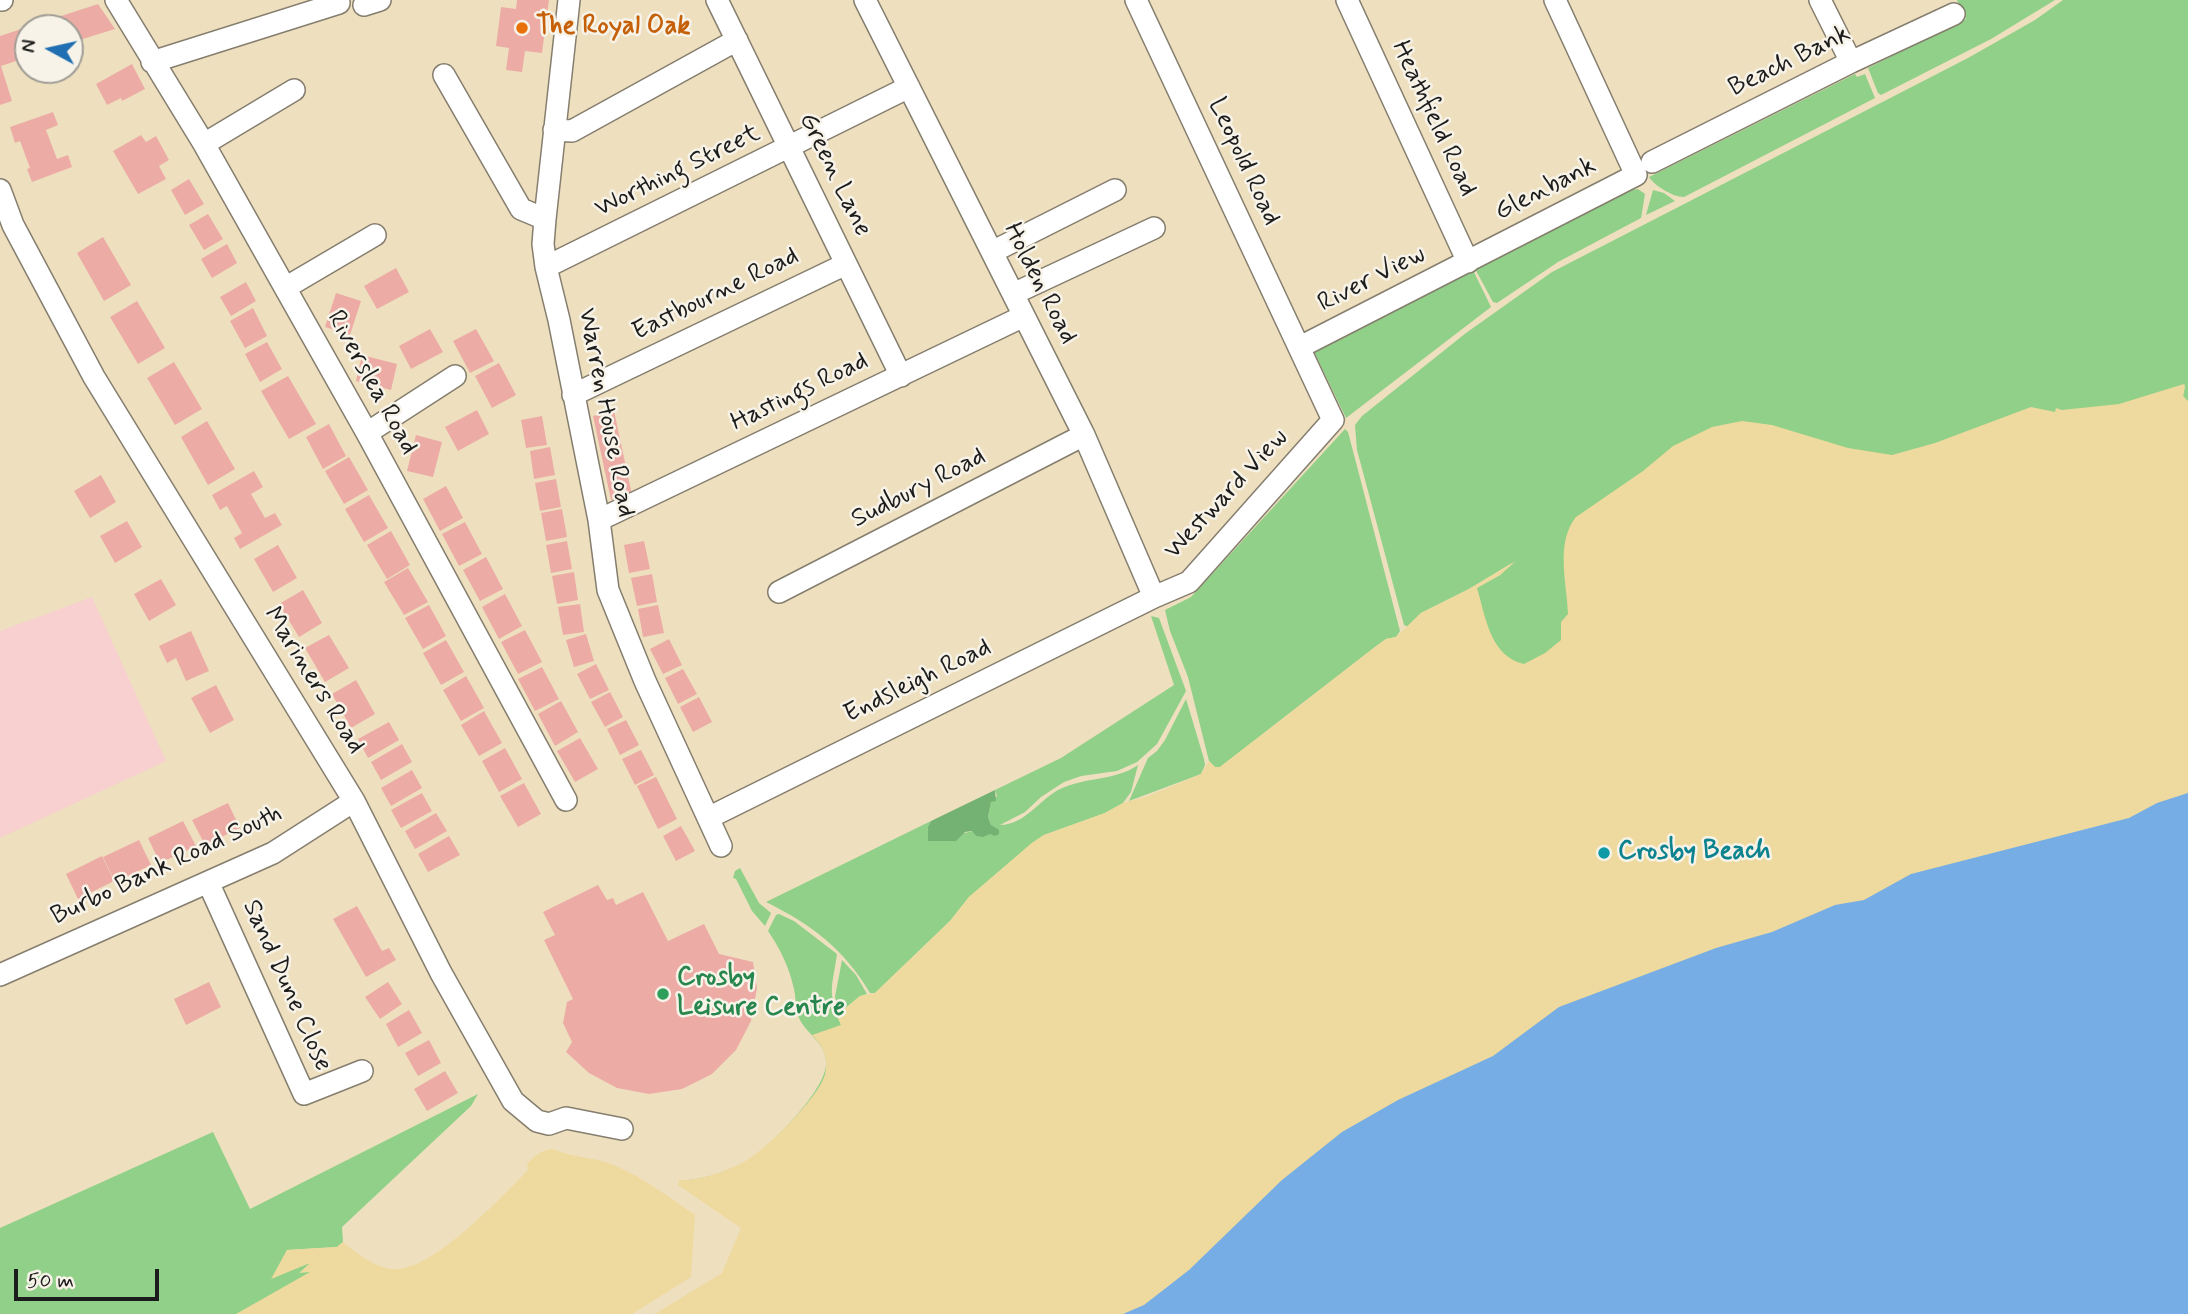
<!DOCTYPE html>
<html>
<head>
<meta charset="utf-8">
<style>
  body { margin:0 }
  #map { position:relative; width:2188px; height:1314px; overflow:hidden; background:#eedfbf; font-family:Mynerve,sans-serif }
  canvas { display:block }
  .north { position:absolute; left:14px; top:14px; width:70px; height:70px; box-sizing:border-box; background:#f7f3e8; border:2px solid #9f9d96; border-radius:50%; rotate:278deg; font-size:19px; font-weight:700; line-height:28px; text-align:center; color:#1c1c1c }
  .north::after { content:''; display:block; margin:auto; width:24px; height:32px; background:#1f6fb2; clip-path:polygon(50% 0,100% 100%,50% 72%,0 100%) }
  .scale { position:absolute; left:14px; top:1269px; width:145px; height:32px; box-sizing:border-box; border:4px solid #1c1c1c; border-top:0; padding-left:9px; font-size:21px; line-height:24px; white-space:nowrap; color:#1c1c1c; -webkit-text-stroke:5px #f7f3e8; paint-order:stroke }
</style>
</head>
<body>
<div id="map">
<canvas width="2188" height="1314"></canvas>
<div class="north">N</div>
<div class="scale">50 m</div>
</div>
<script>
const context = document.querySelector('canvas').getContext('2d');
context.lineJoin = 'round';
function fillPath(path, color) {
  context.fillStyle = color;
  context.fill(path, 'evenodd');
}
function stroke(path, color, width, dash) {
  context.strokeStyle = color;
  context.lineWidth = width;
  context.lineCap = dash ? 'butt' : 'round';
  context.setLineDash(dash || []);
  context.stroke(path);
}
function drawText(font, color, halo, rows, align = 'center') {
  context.font = font + ' Mynerve,sans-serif';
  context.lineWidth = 5;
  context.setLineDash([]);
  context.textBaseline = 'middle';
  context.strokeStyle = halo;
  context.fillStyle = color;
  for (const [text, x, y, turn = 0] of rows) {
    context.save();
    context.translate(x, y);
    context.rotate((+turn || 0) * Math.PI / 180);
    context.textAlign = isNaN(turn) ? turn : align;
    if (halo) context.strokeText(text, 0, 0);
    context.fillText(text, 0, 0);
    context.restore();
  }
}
fillPath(new Path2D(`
  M92,597L166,761L0,838V631Z`), '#f7d0cf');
fillPath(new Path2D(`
  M1957,0H2055L1991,39L1881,95L1878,93L1868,68L1966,19Z
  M2063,0H2188V449L2183,396L2185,386L2175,415L2056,412L1636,727L1404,625L1357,450L1355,425L1362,416L1466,333L1552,272L1968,58L2035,20ZM1512,563L1500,575L1409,625L1421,613L1469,589Z
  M1855,74L1857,77L1865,74L1875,98L1684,197C1673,197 1655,186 1649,177Z
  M1629,188L1630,190L1638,189L1645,194L1641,218L1558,262L1497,303L1493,302L1474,267Z
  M1653,190L1664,193L1675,201L1646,215Z
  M1472,268L1491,307L1346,418L1312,348Z
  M1345,429L1348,432L1400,631L1396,637L1386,639L1375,647L1220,767H1215L1209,761L1188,677L1170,631L1165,610L1191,597Z
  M1151,616L1159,618L1186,691L1157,744L1137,762L1117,771L1081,776L1064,782L1041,797L1025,812L1000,825C1025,825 1040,799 1060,789C1085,777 1115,781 1138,765L1131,792L1123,803L1105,813L1044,835L1032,843L969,897L950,921L875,993H870C843,948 812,925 766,902L931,821L928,828L929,841L973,831L976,836L991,825L988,817L991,801L997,796L995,790L1061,758L1174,685Z
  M1186,699L1204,759L1205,765L1201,774L1129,801L1148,758L1157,751L1165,740Z
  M740,868L759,903L771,913L765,926L752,911L736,879L733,878L735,871Z
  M779,914L794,921L837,954C832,989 827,990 841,1025L792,1196L679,1180C698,1182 733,1170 750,1159C772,1144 830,1087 826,1060C824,1042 808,1035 800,1020C796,1012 796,999 794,989C789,967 781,950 768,931L776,915Z
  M842,960L856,975L867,994L860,996L840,1013L835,997Z
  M478,1094L471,1106L342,1227L343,1242L337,1247L287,1250L273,1278L301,1265L312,1263L302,1272L308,1271L328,1255L267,1314H0V1228L213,1132L250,1209Z`), '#90d088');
fillPath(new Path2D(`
  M995,790L996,801L991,802L988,817L991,825L999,830V834L995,836L990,834L983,837L976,836L972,831L965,832L956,841H928V827L931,821Z`), '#74b274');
fillPath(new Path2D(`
  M2184,384L2185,386L2183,396L2188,401V1314H655L722,1273L741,1228L678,1185L679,1180C698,1182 734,1169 750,1158C770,1145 820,1096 825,1074C829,1058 823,1046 812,1035L841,1025L837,1015L860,996L875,993L950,921L969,897L1032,843L1044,835L1105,813L1123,803L1148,796L1201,774L1209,761L1215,767H1220L1375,647L1386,639L1396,637L1421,613L1469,589L1516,561L1500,575L1477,588C1486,618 1490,656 1524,664L1545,653L1561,640V622L1568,614C1567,583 1555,543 1576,517L1643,471L1673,446L1712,427L1742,421L1772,425L1848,448L1892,455L1935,443L2031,407L2055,412L2056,408L2062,410L2119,404Z
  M553,1149C573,1158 596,1157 616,1166C644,1178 670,1198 695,1215L691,1277L632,1314H236L310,1272L299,1273L310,1263L271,1279L287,1250L337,1247L343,1242C356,1253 373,1266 390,1269C430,1275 501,1197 528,1170L527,1164C536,1155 541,1150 553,1149Z`), '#eeda9e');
fillPath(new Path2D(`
  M2188,793V1314H1123L1144,1305L1189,1270L1282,1180L1342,1132L1398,1100L1493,1056L1559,1007L1716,948L1772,932L1835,905L1864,900L1911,874L2129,818L2157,803Z`), '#75ade4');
fillPath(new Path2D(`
  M517,0H549L542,53L525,51L522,72L506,70L509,48L496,46L501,7L516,9Z
  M98,4L115,29L70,43V28H28V57L1,66L12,101L0,105V36Z
  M132,64L145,89L122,101L121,98L107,105L96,84Z
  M53,112L58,125L46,130L57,159L68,155L72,167L32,182L27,169L30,168L20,141L15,143L10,127Z
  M141,135L146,142L156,136L169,160L159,166L166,179L138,194L113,151Z
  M189,179L204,204L185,215L171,190Z
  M208,214L223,239L204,250L189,225Z
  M103,237L131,285L104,301L77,253Z
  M227,244L237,263L212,278L201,259Z
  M396,268L409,292L377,309L364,286Z
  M246,282L256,301L231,316L220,297Z
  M336,293L361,301L350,335L325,327Z
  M137,301L165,348L138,364L110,317Z
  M253,308L267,336L245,348L230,321Z
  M430,329L443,352L411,369L399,346Z
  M476,329L494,361L470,373L453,341Z
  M267,342L282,369L260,382L245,354Z
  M362,355L397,364L391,390L356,381Z
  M174,362L202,409L175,425L147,378Z
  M499,363L516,395L492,408L475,376Z
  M288,376L316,424L289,439L261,391Z
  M477,410L489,434L458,451L445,427Z
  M614,411L632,495L611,500L593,416Z
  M542,416L547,445L526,448L521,420Z
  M207,421L235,469L208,485L181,437Z
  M329,424L346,456L323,469L306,437Z
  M416,435L442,442L433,477L407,471Z
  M550,447L555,475L534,479L530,451Z
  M349,457L368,490L344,504L325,471Z
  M254,471L263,487L251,494L265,518L275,513L282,525L240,549L234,538L242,533L227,506L220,510L212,495Z
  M101,475L116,502L90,518L74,491Z
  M556,479L561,507L540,511L535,483Z
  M446,486L463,518L440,531L423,499Z
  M369,495L388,528L364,542L345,509Z
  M562,509L567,537L546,541L541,513Z
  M127,521L142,547L115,563L100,536Z
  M465,522L482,554L459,566L442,534Z
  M391,531L410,565L387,579L367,545Z
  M567,541L572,569L551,573L546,545Z
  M644,541L650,569L629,573L624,545Z
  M278,545L297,578L273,592L254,559Z
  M486,557L503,589L480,601L463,570Z
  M408,568L428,602L404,615L384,582Z
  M574,572L578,600L557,604L552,576Z
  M652,574L657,602L637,606L631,578Z
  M161,579L176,605L149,621L134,594Z
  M303,590L322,623L299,637L279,604Z
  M505,594L522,626L499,639L482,607Z
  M580,604L584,632L563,635L558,607Z
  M429,605L446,636L423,649L405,618Z
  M658,605L664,633L643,637L638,609Z
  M525,630L542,662L518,674L501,642Z
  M191,631L209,671L186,681L176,658L167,663L159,646Z
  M586,634L594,661L574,667L566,640Z
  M329,635L349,668L325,682L305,648Z
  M669,639L682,665L663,674L650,649Z
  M446,640L464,672L441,685L423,653Z
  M596,664L609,690L590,699L577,674Z
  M542,667L559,699L535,711L518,679Z
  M683,669L697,694L678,704L665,678Z
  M466,676L484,708L461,721L443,690Z
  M356,680L375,714L351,728L332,694Z
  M216,685L234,720L210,733L191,698Z
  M610,692L623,717L605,727L591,702Z
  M699,697L712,722L693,732L680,707Z
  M561,701L578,732L555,746L538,714Z
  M484,711L502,743L479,756L461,725Z
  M626,720L639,745L620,755L607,729Z
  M389,722L399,740L368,758L358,739Z
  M580,738L598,769L575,782L557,751Z
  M402,744L412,762L381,780L371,762Z
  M505,748L522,779L499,792L482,761Z
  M641,750L654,775L635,785L622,759Z
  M412,770L422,788L391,806L381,788Z
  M656,777L677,819L658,829L637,786Z
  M524,783L541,814L518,827L500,796Z
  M422,793L432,811L401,828L391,810Z
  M228,803L240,828L205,845L192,820Z
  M436,813L447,831L415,849L405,831Z
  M183,821L196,846L160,863L148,838Z
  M681,826L695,851L676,861L663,836Z
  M449,836L460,855L428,872L418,854Z
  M139,840L151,865L115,882L103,857Z
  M102,856L114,881L78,899L66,874Z
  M598,885L607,900L613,898L616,905L643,892L668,941L704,924L719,954L753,962L757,988L751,1021L736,1050L712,1074L682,1089L649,1094L617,1088L589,1073L566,1052L572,1042L563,1023L567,1002L573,999L544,940L555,935L543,912Z
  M357,906L382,951L389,948L396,960L366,977L333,919Z
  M209,982L221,1007L186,1025L174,999Z
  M388,982L402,1004L380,1019L365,997Z
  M409,1010L422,1033L398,1047L386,1024Z
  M429,1040L441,1063L418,1076L405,1053Z
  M445,1071L458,1093L427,1111L414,1089Z`), '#ecaca5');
const minor = new Path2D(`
  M0,0H2
  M116,0L204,144L367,433L566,800
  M569,0L545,219L543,244L546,267L559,320L599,520L608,590L645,681L721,846
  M717,0L901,376
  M865,0L1084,435L1154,597
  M1347,0L1468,262
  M1820,0L1851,62
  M364,5L380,0
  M152,62L339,3
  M444,75L521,209L545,219
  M554,130L572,131L737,40
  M204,144L294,90
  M1652,162L1851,62L1954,14
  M0,190L13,225L94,377L354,801L441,973L513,1101L537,1121L549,1124L566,1118L622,1129
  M992,252L1115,190
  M546,267L909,87
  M285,288L375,235
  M1013,294L1154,228
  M1300,347L1636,175L1555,0
  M573,395L846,264
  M367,433L455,376
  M599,520L1024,316
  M779,592L1084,435
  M708,818L1154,597L1189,582L1333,420L1136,0
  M208,882L304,1094L362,1071
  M0,975L273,853L354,801`);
stroke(minor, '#857e6e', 24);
stroke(minor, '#fff', 21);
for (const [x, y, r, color] of [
  [522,28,7,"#e8710a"],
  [1604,853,7,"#0f9aa8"],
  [663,994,7,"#2e9e5b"]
]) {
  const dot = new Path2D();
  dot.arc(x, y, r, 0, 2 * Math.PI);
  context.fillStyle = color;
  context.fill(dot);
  stroke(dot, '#f7f3e8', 2.5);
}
drawText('bold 26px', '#c56008', '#f7f3e8', [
  ["The Royal Oak",536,28]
], 'left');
drawText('26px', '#1c1c1c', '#f7f3e8', [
  ["Beach Bank",1790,62,-26],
  ["Heathfield Road",1433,119,65],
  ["Leopold Road",1243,162,65],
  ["Worthing Street",678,172,-26],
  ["Green Lane",834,175,64],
  ["Glenbank",1546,190,-27],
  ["River View",1372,280,-27],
  ["Holden Road",1039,284,63],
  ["Eastbourne Road",716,295,-26],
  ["Riverslea Road",371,383,61],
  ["Hastings Road",800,393,-26],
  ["Warren House Road",605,413,79],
  ["Sudbury Road",919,489,-27],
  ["Westward View",1227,495,-47],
  ["Mariners Road",313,681,58],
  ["Endsleigh Road",918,682,-26],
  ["Burbo Bank Road South",167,866,-25],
  ["Sand Dune Close",286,986,66]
]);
drawText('bold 26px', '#0d838f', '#f7f3e8', [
  ["Crosby Beach",1618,853]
], 'left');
drawText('bold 26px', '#27864d', '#f7f3e8', [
  ["Crosby",677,979],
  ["Leisure Centre",677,1009]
], 'left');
</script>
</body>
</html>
